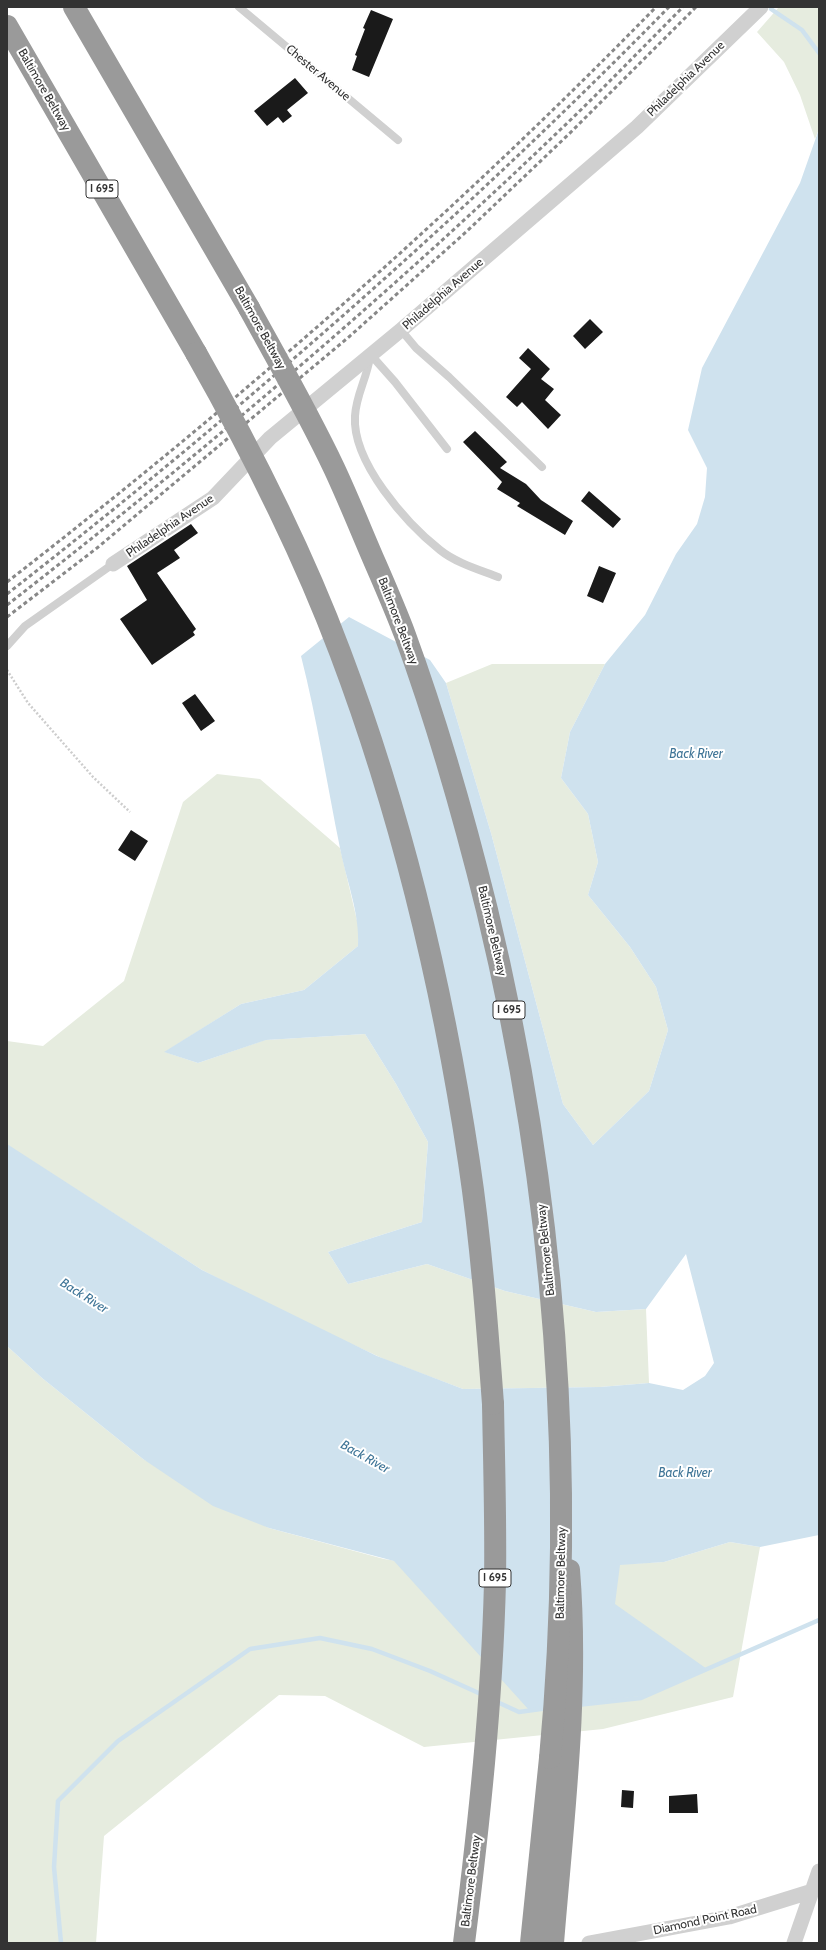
<!DOCTYPE html>
<html>
<head>
<meta charset="utf-8">
<style>
  body { margin:0 }
  #map { position:relative; width:826px; height:1950px; overflow:hidden; background:#fff; font-family:Cabin,sans-serif }
  canvas { display:block }
  .frame { position:absolute; inset:0; border:8px solid #333; pointer-events:none }
</style>
</head>
<body>
<div id="map">
<canvas width="826" height="1950"></canvas>
<div class="frame"></div>
</div>
<script>
const context = document.querySelector('canvas').getContext('2d');
context.lineJoin = 'round';
function fillPath(path, color) {
  context.fillStyle = color;
  context.fill(path, 'evenodd');
}
function stroke(path, color, width, dash) {
  context.strokeStyle = color;
  context.lineWidth = width;
  context.lineCap = dash ? 'butt' : 'round';
  context.setLineDash(dash || []);
  context.stroke(path);
}
function drawText(font, color, halo, rows, align = 'center') {
  context.font = font + ' Cabin,sans-serif';
  context.lineWidth = 4;
  context.setLineDash([]);
  context.textBaseline = 'middle';
  context.strokeStyle = halo;
  context.fillStyle = color;
  for (const [text, x, y, turn = 0] of rows) {
    context.save();
    context.translate(x, y);
    context.rotate((+turn || 0) * Math.PI / 180);
    context.textAlign = isNaN(turn) ? turn : align;
    if (halo) context.strokeText(text, 0, 0);
    context.fillText(text, 0, 0);
    context.restore();
  }
}
fillPath(new Path2D(`
  M779,7H819V129L815,139L800,95L784,62L757,32Z
  M492,664H605L570,732L561,778L588,814L598,862L588,895L630,947L656,987L668,1030L649,1091L593,1145L563,1104L491,833L446,683Z
  M217,774L260,779L340,848L359,929L358,946L304,990L241,1004L165,1052L198,1063L265,1040L365,1034L396,1084L428,1142L422,1222L328,1252L348,1284L427,1264L505,1291L596,1312L646,1309L649,1383L600,1387L463,1389L386,1360L304,1322L202,1270L7,1145V1041L43,1046L124,981L183,802Z
  M7,1346L42,1378L143,1459L269,1528L384,1559L470,1572L664,1562L730,1542L760,1547L733,1697L603,1729L424,1747L325,1696L279,1695L104,1836L96,1943H7Z`), '#e6ecdf');
fillPath(new Path2D(`
  M819,129V1535L760,1547L730,1542L664,1562L620,1565L615,1604L707,1669L649,1695L529,1710L394,1561L269,1528L213,1506L143,1459L42,1378L7,1346V1144L202,1270L377,1356L463,1389L600,1387L649,1383L683,1390L705,1376L714,1363L686,1254L646,1309L596,1312L505,1291L427,1264L348,1284L328,1252L422,1222L428,1142L396,1084L365,1034L266,1040L198,1063L164,1052L241,1004L304,990L358,946C360,913 346,880 340,848C327,784 317,719 301,656L349,617L430,660L446,683L491,833L563,1104L593,1145L649,1091L668,1030L656,987L630,947L588,895L598,862L588,814L561,778L570,732L605,664L645,615L676,554L697,524L705,497L707,468L688,430L702,368L800,183Z`), '#cfe2ee');
stroke(new Path2D(`
  M771,9L802,30L819,53
  M495,1701L519,1712L548,1708
  M577,1705L641,1698L819,1620
  M61,1943L54,1867L58,1801L118,1741L250,1649L320,1638L372,1649L430,1671L483,1695`), '#cfe2ee', 4.5);
fillPath(new Path2D(`
  M371,10L393,19L369,77L352,70L357,56L355,55L365,29L363,28Z
  M295,78L308,93L287,110L292,116L283,123L278,117L267,126L254,111Z
  M590,319L603,332L585,349L573,336Z
  M528,348L550,369L541,379L554,389L545,400L561,415L548,429L522,402L517,407L506,397L531,369L519,358Z
  M475,431L507,462L500,468L526,484L541,500L573,521L565,535L517,506L520,503L497,489L502,482L463,442Z
  M589,491L621,519L613,528L581,501Z
  M191,524L198,533L174,550L180,558L157,573L196,629L193,632L195,635L152,665L120,619L147,600L127,566Z
  M599,566L616,573L603,603L587,596Z
  M195,694L215,721L201,731L182,703Z
  M131,830L148,841L135,861L118,850Z
  M622,1790L634,1791L633,1808L621,1807Z
  M697,1794L698,1813H669V1796Z`), '#1a1a1a');
stroke(new Path2D(`
  M7,670L28,703L93,777L130,812`), '#cdcdcd', 2.5, [2, 2]);
stroke(new Path2D(`
  M239,7L398,140
  M401,330L416,348L449,377L542,467
  M371,355L395,382L447,449
  M370,357C367,378 356,395 355,416C352,462 406,523 440,550C456,563 480,570 498,577
  M7,646L25,626L113,564`), '#d0d0d0', 8);
stroke(new Path2D(`
  M113,564L213,498L270,438L401,330L637,127L761,7
  M589,1943L729,1917L819,1889
  M794,1943L819,1871`), '#d0d0d0', 15);
stroke(new Path2D(`
  M74,7L249,308
  M7,26L196,353
  M464,1943C479,1823 492,1703 495,1582C496,1523 494,1463 493,1404
  M531,1943L550,1758
  M553,1943C563,1819 579,1694 569,1570`), '#9a9a9a', 22);
stroke(new Path2D(`
  M7,582C235,405 454,214 656,7
  M7,594C240,412 462,218 669,7
  M7,605C199,456 385,298 561,129C602,90 642,48 683,7
  M7,617L97,548L350,336L466,232L569,134L696,7`), '#888', 3, [4, 3]);
stroke(new Path2D(`
  M249,308C278,361 308,413 334,468C349,500 362,533 376,565C386,588 396,611 405,635C438,725 464,817 487,910C554,1188 577,1473 550,1758
  M196,353C251,450 301,548 340,652C402,816 443,989 469,1162C481,1242 487,1323 493,1404`), '#9a9a9a', 22);
for (const [x, y, w] of [
  [102,189,32],
  [509,1010,32],
  [495,1578,32]
]) {
  const box = new Path2D();
  box.roundRect(x - w / 2, y - 9, w, 18, 3);
  context.fillStyle = '#fff';
  context.fill(box);
  stroke(box, '#333', 1);
}
drawText('bold 11px', '#333', null, [
  ["I 695",102,189],
  ["I 695",509,1010],
  ["I 695",495,1578]
]);
drawText('12px', '#333', '#fff', [
  ["Chester Avenue",318,73,40],
  ["Philadelphia Avenue",686,79,-44],
  ["Baltimore Beltway",44,90,60],
  ["Philadelphia Avenue",443,294,-41],
  ["Baltimore Beltway",260,328,61],
  ["Philadelphia Avenue",170,526,-34],
  ["Baltimore Beltway",398,621,69],
  ["Baltimore Beltway",492,931,77],
  ["Baltimore Beltway",546,1250,-96],
  ["Baltimore Beltway",561,1573,-89],
  ["Baltimore Beltway",471,1881,-83],
  ["Diamond Point Road",705,1920,-12]
]);
drawText('italic 13px', '#3f7597', '#fff', [
  ["Back River",696,754],
  ["Back River",84,1296,32],
  ["Back River",365,1457,29],
  ["Back River",685,1473]
]);
</script>
</body>
</html>
